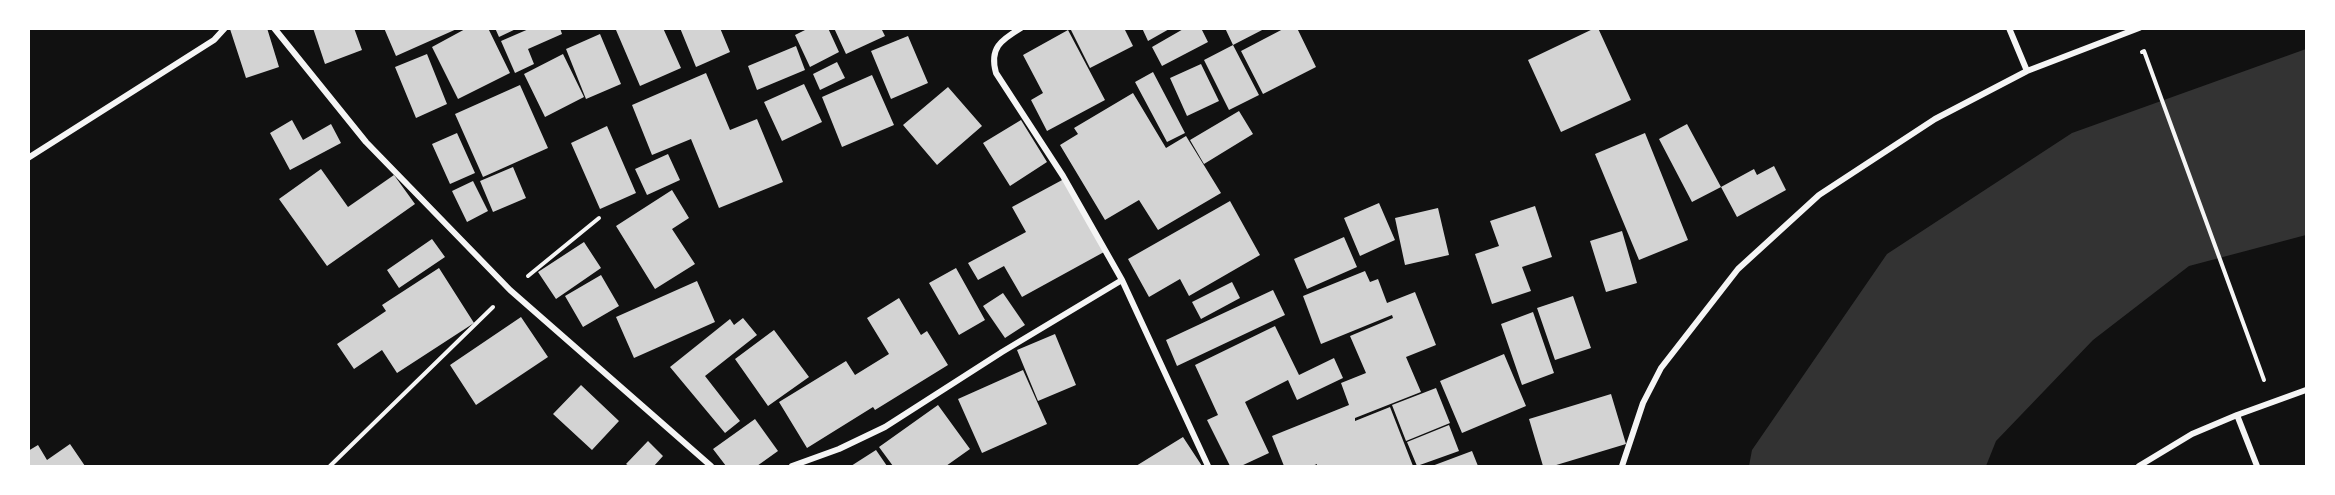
<!DOCTYPE html>
<html>
<head>
<meta charset="utf-8">
<style>
  body { margin:0 }
  #map { position:relative; width:2335px; height:495px; overflow:hidden; background:#111; font-family:Helvetica,sans-serif }
  canvas { display:block }
  .frame { position:absolute; inset:0; border:30px solid #fff; pointer-events:none }
</style>
</head>
<body>
<div id="map">
<canvas width="2335" height="495"></canvas>
<div class="frame"></div>
</div>
<script>
const context = document.querySelector('canvas').getContext('2d');
context.lineJoin = 'round';
function fillPath(path, color) {
  context.fillStyle = color;
  context.fill(path, 'evenodd');
}
function stroke(path, color, width, dash) {
  context.strokeStyle = color;
  context.lineWidth = width;
  context.lineCap = dash ? 'butt' : 'round';
  context.setLineDash(dash || []);
  context.stroke(path);
}
fillPath(new Path2D(`
  M2306,49V235L2189,266L2093,340L1996,441L1986,466H1749L1752,450L1887,254L2072,133Z`), '#333');
fillPath(new Path2D(`
  M267,28L279,67L246,78L230,29Z
  M313,28H354L362,50L325,64Z
  M384,28H459L396,56Z
  M467,28H488L510,73L458,99L432,47Z
  M495,28H518L499,37Z
  M531,28H560L562,34L528,49L534,64L515,73L501,41Z
  M620,28H663L681,68L640,86L616,30Z
  M680,28H720L730,52L696,67Z
  M809,28H828L839,52L810,67L795,35Z
  M834,28H881L885,36L846,54Z
  M1070,28H1124L1133,46L1090,68Z
  M1142,28H1171L1148,41Z
  M1185,28H1201L1208,42L1162,66L1152,47Z
  M1225,28H1266L1233,45Z
  M1285,28H1297L1316,67L1263,94L1241,51Z
  M1595,28H1598L1631,100L1561,132L1528,60Z
  M1068,30L1105,100L1047,131L1031,100L1043,93L1023,55Z
  M600,34L621,84L586,99L566,49Z
  M908,36L928,83L891,99L871,51Z
  M1233,45L1259,95L1229,110L1204,60Z
  M796,46L805,70L757,90L748,66Z
  M427,54L447,104L416,118L395,67Z
  M563,54L584,97L545,117L524,74Z
  M837,62L845,78L820,90L813,74Z
  M1201,64L1219,101L1187,116L1170,78Z
  M1153,72L1185,133L1167,142L1135,82Z
  M706,73L730,130L757,119L783,182L719,208L691,139L652,155L632,105Z
  M872,75L894,125L842,147L822,97Z
  M804,84L822,122L782,141L764,102Z
  M520,85L548,148L483,177L455,114Z
  M948,87L982,126L937,165L903,125Z
  M1133,93L1166,148L1186,136L1221,193L1158,230L1139,200L1105,220L1060,145L1078,134L1074,128Z
  M1239,111L1253,134L1204,164L1190,140Z
  M292,120L303,140L331,124L341,143L290,170L270,133Z
  M1021,120L1047,162L1010,186L983,143Z
  M1687,124L1721,187L1692,202L1659,139Z
  M607,126L636,193L600,209L571,143Z
  M457,133L475,173L450,184L432,144Z
  M1645,133L1688,240L1639,260L1595,154Z
  M668,154L680,180L647,195L635,169Z
  M1774,166L1786,190L1737,217L1721,187L1754,169L1757,175Z
  M513,167L526,198L493,212L480,181Z
  M321,169L348,207L394,175L415,204L327,266L279,199Z
  M1064,179L1104,252L1022,297L1004,266L978,280L968,263L1026,232L1012,207Z
  M473,181L488,211L467,222L452,191Z
  M672,190L689,218L672,229L695,264L655,289L616,226Z
  M1230,201L1260,255L1189,296L1180,279L1149,297L1128,259Z
  M1379,203L1395,240L1360,256L1344,218Z
  M1535,206L1552,257L1522,267L1531,291L1492,304L1475,254L1499,246L1490,221Z
  M1438,208L1449,255L1405,265L1395,218Z
  M1622,231L1637,283L1606,292L1590,241Z
  M1344,237L1357,267L1307,289L1294,259Z
  M432,239L445,257L399,288L387,270Z
  M584,242L601,268L556,299L538,272Z
  M439,268L474,323L397,373L382,350L354,369L337,344L386,311L382,305Z
  M956,268L985,320L959,335L929,283Z
  M1365,271L1370,282L1378,279L1387,303L1415,292L1436,345L1406,357L1421,392L1355,418V421L1390,407L1413,466H1317V464L1312,466H1284L1272,436L1349,405L1341,383L1366,373L1350,336L1393,318L1392,315L1321,344L1303,296Z
  M601,275L619,306L583,327L565,296Z
  M697,281L715,322L634,358L616,317Z
  M1232,282L1240,298L1201,319L1192,302Z
  M1273,290L1285,315L1177,366L1166,340Z
  M1003,293L1025,325L1005,338L983,306Z
  M1573,296L1591,348L1555,360L1537,308Z
  M899,298L921,335L927,331L948,365L875,410L873,407L807,448L779,402L846,361L855,375L889,354L867,318Z
  M1533,312L1554,373L1522,385L1501,324Z
  M521,317L548,357L476,405L450,365Z
  M743,318L757,335L705,376L740,421L725,433L670,367L730,319L734,325Z
  M1275,326L1299,375L1334,358L1343,378L1297,400L1288,380L1245,402L1269,453L1241,466H1230L1207,420L1218,415L1195,365Z
  M774,330L809,377L768,406L735,359Z
  M1055,334L1076,385L1038,401L1017,350Z
  M1504,354L1526,406L1462,433L1440,381Z
  M1023,370L1047,424L982,453L958,399Z
  M581,385L619,421L592,450L553,414Z
  M1436,388L1450,423L1406,441L1392,405Z
  M1611,394L1626,444L1553,466H1543L1529,419Z
  M938,405L970,449L946,466H893L879,447Z
  M755,419L778,451L757,466H726L713,449Z
  M1449,425L1459,451L1417,466L1407,442Z
  M1183,437L1202,466H1136Z
  M648,441L663,456L654,466H629L626,464Z
  M70,444L85,466H28V451L38,445L47,460Z
  M876,450L887,466H851Z
  M1472,451L1478,466H1432Z`), '#d3d3d3');
stroke(new Path2D(`
  M2142,52L2144,51L2264,380
  M528,276L599,218
  M330,466L493,307`), '#f5f5f5', 4);
stroke(new Path2D(`
  M274,28L366,142L510,290L711,466
  M1021,28C1001,40 989,48 996,73L1063,176L1122,280L1208,466
  M2009,28L2027,71
  M28,158L214,40L225,28
  M2237,415L2257,466
  M792,466L839,449L885,427L1002,352L1122,280
  M1622,466L1643,403L1661,368L1738,269L1819,195L1935,119L2027,71L2139,28
  M2139,466L2192,434L2237,415L2306,390`), '#f5f5f5', 6);
</script>
</body>
</html>
